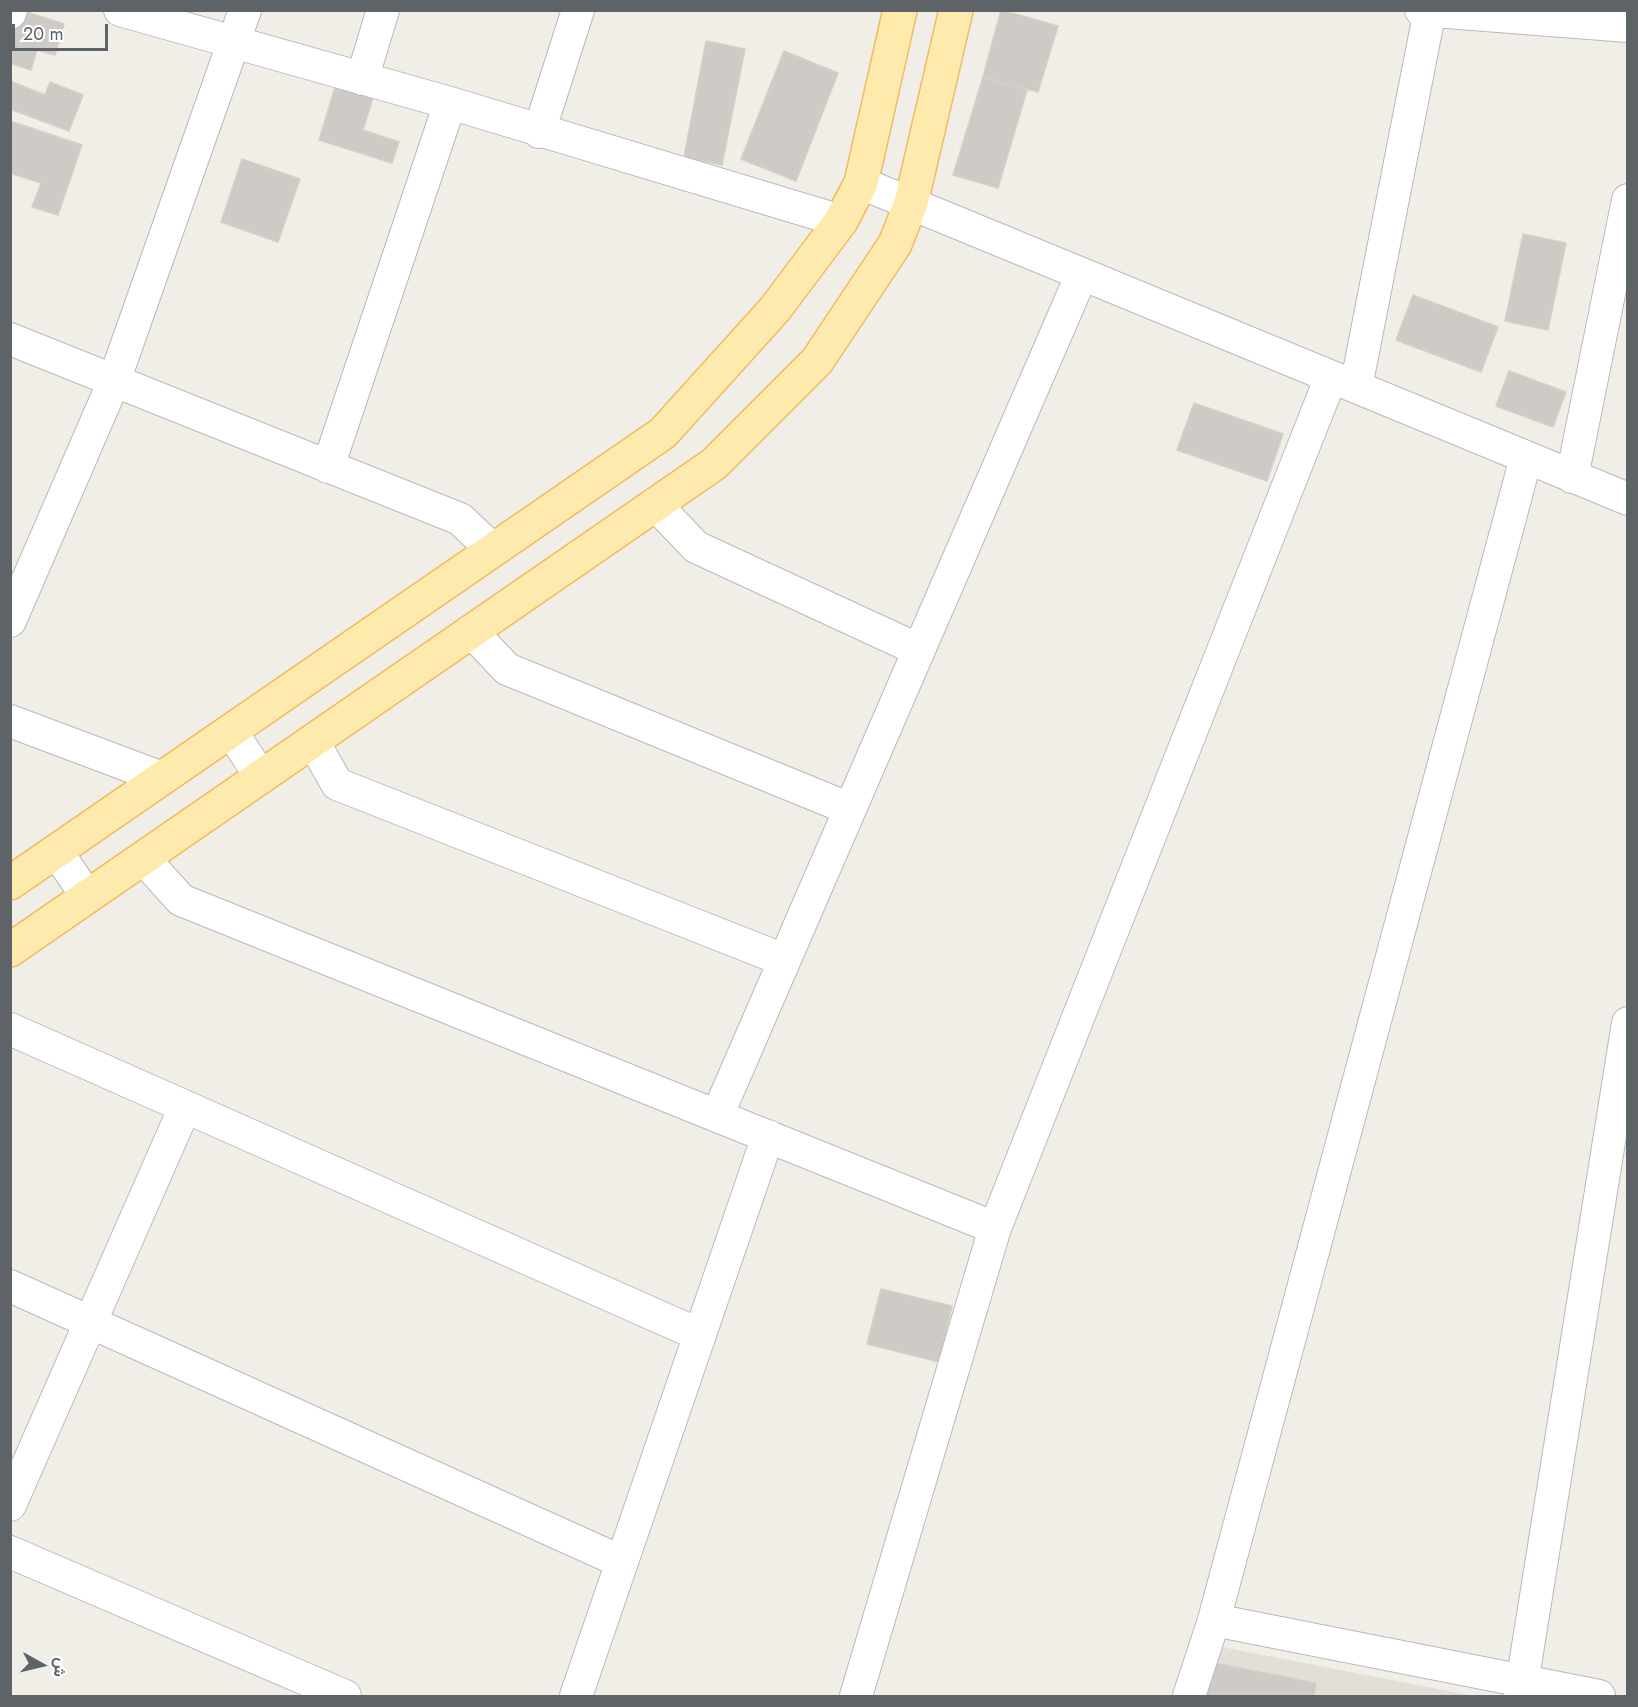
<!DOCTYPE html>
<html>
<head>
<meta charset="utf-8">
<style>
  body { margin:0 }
  #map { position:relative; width:1638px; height:1707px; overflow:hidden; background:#f1eee7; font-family:Jost,Vazirmatn,sans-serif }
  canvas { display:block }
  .frame { position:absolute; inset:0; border:12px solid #5e6367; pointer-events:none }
  .north { position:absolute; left:12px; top:1635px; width:60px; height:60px; -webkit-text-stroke:4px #fff; paint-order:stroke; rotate:98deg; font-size:16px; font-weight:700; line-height:24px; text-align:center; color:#5e6367 }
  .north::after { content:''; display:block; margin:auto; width:21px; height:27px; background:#5e6367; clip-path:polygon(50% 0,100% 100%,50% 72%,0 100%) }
  .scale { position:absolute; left:12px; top:24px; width:96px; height:27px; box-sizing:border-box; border:3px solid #5e6367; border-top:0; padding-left:8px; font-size:18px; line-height:21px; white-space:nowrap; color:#5e6367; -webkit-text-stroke:4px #fff; paint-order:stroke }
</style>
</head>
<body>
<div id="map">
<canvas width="1638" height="1707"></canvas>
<div class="frame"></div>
<div class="north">ش</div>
<div class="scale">20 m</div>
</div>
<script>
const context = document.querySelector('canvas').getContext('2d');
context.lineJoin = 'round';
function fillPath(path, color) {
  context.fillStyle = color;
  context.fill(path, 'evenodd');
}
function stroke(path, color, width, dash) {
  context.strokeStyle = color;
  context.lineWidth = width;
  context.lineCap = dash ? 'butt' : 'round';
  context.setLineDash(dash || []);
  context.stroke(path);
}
fillPath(new Path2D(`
  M1201,1643L1469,1695L1186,1696Z`), '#e3dfd8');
const building = new Path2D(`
  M20,10L64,24L55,55L37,50L31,70L10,63V14Z
  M1001,10L1058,26L1038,92L983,77Z
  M706,41L745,49L722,165L684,157Z
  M784,51L838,73L796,181L741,159Z
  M983,77L1027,90L998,188L953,175Z
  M10,81L45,95L50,82L83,95L69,131L10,109Z
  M336,84L374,95L363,130L399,142L392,163L319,140Z
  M10,121L82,145L58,215L32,207L41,183L10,173Z
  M242,159L300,179L278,242L221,222Z
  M1523,234L1566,243L1548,330L1505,321Z
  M1413,295L1498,327L1481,372L1396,340Z
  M1509,371L1566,392L1553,427L1496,406Z
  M1194,403L1283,434L1267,481L1177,450Z
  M881,1289L952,1306L939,1362L867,1344Z
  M1204,1661L1316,1683L1314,1696H1197Z`);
fillPath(building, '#cecbc6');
stroke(building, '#d6cfc5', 1.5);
const minor = new Path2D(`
  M120,10L450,103L841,221
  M1421,10L1628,26
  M10,13L11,10
  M362,79L383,10
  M539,132L578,10
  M861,183L1628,499
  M10,339L460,519L493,550
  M1356,387L1430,10
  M328,467L450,103
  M1572,477L1628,200
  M655,504L696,547L919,650
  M10,621L114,381L245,10
  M471,631L507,669L850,809
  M10,721L162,778
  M231,731L261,777
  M313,741L337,784L784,960
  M56,851L87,896
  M143,858L181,900L995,1228
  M10,1029L700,1335
  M717,1116L1082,274
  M10,1286L622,1562
  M10,1505L185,1107
  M10,1552L345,1696
  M1214,1620L1599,1696
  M576,1696L768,1136
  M856,1696L995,1228L1331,377
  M1189,1696L1214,1620L1526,458
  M1520,1696L1628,1023`);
const major = new Path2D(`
  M10,883L663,433L775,309L841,221L861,183L900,10
  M10,950L714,464L817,361L895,244L911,203L956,10`);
stroke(minor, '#b7babd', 34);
stroke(major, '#f2ba5e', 36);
stroke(minor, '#fff', 32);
stroke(major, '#ffeaae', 33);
</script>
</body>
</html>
